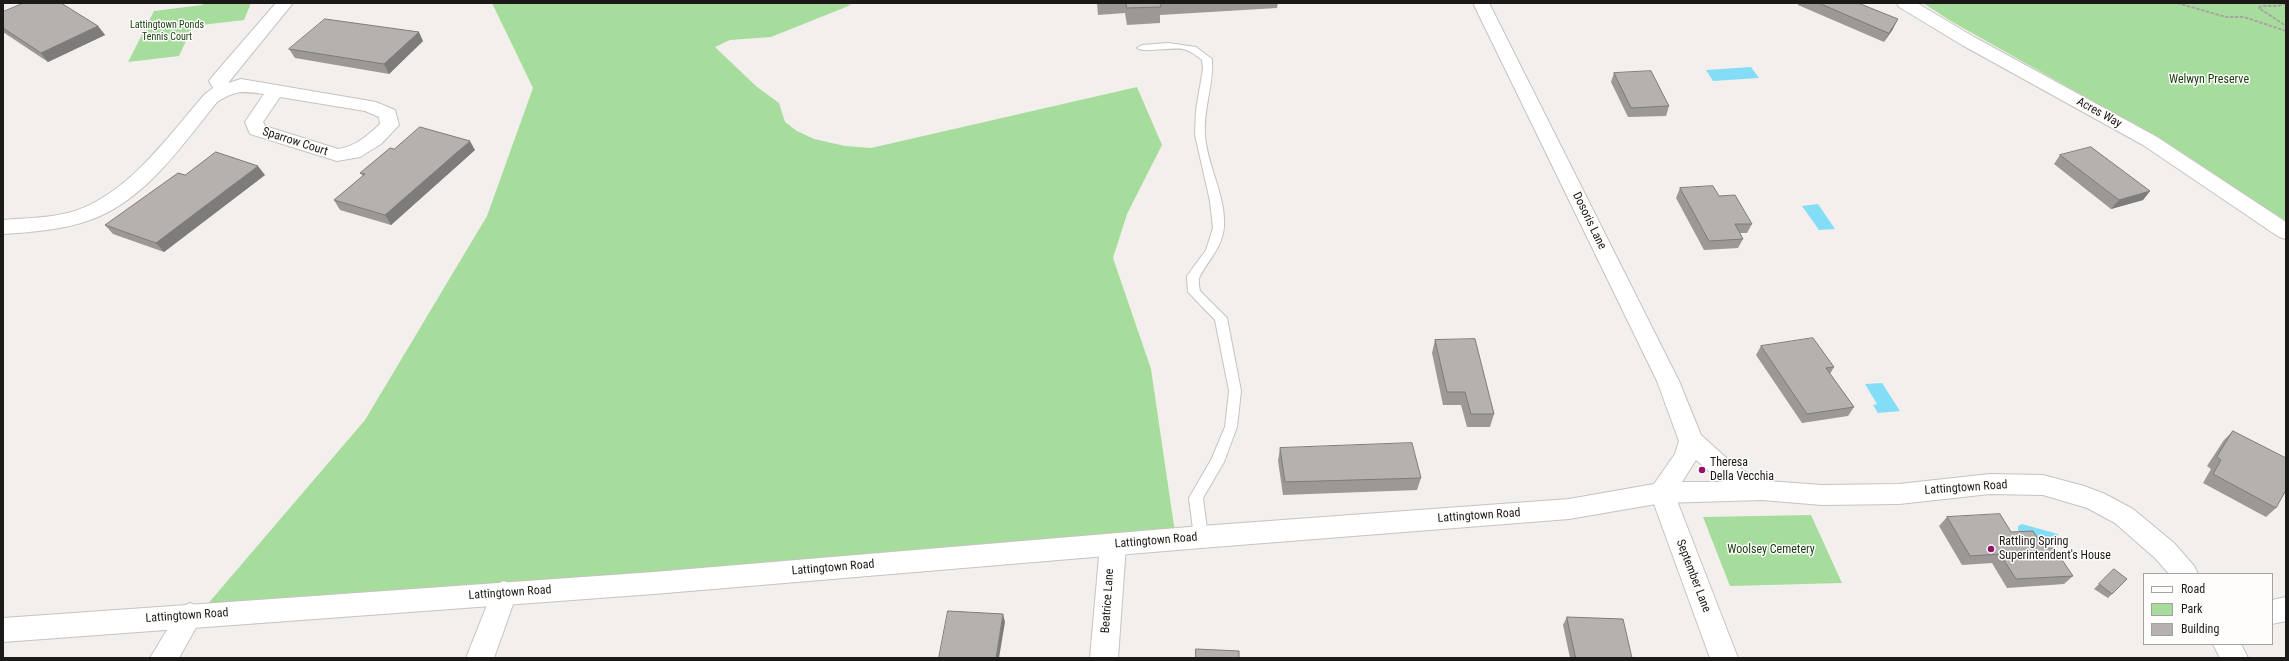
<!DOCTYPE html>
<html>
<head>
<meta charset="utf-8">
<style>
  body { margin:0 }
  #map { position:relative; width:2289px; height:661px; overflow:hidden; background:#f3efec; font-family:"Roboto Condensed",sans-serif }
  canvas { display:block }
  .frame { position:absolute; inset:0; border:4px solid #1b1a19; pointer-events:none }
  .legend { position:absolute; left:2143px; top:573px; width:130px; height:72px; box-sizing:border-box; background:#fffdfb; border:1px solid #a4a2a1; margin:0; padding:5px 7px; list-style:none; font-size:12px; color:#1b1a19 }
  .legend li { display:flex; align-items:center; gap:8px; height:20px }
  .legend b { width:20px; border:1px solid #a4a2a1 }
</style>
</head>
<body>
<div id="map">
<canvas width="2289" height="661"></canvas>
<div class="frame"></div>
<ul class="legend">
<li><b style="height:5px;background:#fff"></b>Road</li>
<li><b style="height:11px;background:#a6dd9d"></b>Park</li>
<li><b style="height:11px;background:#b4b1ae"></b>Building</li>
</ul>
</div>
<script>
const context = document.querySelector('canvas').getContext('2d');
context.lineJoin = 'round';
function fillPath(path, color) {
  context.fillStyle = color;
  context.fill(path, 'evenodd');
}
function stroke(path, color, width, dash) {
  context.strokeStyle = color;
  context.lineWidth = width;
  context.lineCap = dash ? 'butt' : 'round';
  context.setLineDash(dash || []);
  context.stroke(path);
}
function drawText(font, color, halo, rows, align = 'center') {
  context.font = font + ' "Roboto Condensed",sans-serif';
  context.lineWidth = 3;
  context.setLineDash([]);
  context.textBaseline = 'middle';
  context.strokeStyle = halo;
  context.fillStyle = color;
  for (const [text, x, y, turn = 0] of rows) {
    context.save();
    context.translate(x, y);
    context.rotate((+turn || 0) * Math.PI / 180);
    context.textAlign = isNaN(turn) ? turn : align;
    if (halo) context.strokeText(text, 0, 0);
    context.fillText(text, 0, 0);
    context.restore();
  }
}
fillPath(new Path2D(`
  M203,3H251L244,20L193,26L179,56L128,62L154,11L202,5Z
  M492,3H844L851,5L771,37L730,40L715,47L757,87L779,103L785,122L797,131L814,139L845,146L871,148L1137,87L1162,145L1127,214L1113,258L1151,369L1175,533L200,613L365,420L487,216L533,88Z
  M1923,3H2286V222L2160,139L1949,20Z
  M1811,515L1842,583L1730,586L1703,517Z`), '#a6dd9d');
fillPath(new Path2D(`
  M1751,67L1759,78L1713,81L1706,70Z
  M1818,204L1835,229L1819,230L1802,206Z
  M1882,383L1900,411L1878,413L1873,405L1877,404L1865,384Z
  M2022,524L2058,534V547L2024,537L2018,530V526Z`), '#84ddf7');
const service = new Path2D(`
  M1168,43L1196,47L1212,59C1214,84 1203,109 1205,135C1207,166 1226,195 1224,227C1222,248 1209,259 1200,276C1198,279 1199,286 1200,291L1227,318L1241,391L1237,427L1224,462L1203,498L1208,537L1206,541L1201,543L1196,541L1194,537L1189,498L1211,460L1225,427L1229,391L1215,320L1188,292L1187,276L1206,250L1213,228L1210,201L1195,135L1196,110L1203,69L1202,60C1196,55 1190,51 1183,49C1173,47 1142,53 1137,48L1142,45Z`);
const minor = new Path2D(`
  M276,3H293L228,83L241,79L376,102L395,110L399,125L381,144L360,157L337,161L250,134L245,122L264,94C243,91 236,90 217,102C182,145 145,201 90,220C62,230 32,232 3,234V220C27,218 52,218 75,211C130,192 168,136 205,94L213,88L209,81L212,77ZM280,97L365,111L379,117L380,124C368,135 355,147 338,149L265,126L263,122Z
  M1897,3H1917L1974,37L2157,137L2286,222V239L2279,237L2143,145L1962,45L1899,7Z
  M1662,483L1671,486L1674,493L1738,658H1710L1650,493L1653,486Z
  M1113,534L1122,537L1126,545L1118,658H1090L1100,545L1104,537Z
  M504,581L513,585L517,593L494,658H466L495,585Z
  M2286,597V621L2272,624V600Z
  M190,603L199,607L203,615L179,658H150L181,607Z
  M2213,644H2241L2248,658H2220Z`);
const tertiary = new Path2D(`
  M1473,3H1489L1679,381L1701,435L1732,463L1751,475L1767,481L1822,485L1899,484L1990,474L2043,475L2084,486L2105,494L2133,509L2174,543L2194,566L2198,574H2169L2156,559L2115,523L2087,508L2043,495L1990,494L1899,504L1822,505L1762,500L1662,503L1569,519L1201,548L654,594L3,642V618L654,572L1201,526L1569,499L1654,484L1675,454L1679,441L1657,381ZM1696,460L1722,482H1682Z`);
stroke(service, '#c6c3c0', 2);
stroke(minor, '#c6c3c0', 2);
stroke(tertiary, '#c6c3c0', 2);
stroke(new Path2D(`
  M2177,3L2226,17H2244L2286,31
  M2286,3L2278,6H2261L2259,8L2286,26`), '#a8a5a3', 2, [3.5, 1.5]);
fillPath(service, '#fff');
fillPath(minor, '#fff');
fillPath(tertiary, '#fff');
fillPath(new Path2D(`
  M1097,3H1278L1277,8L1160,15V23L1127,25L1125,13L1098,15Z
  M1798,3H1858L1893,29L1884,42L1798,5Z
  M3,12L98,26L105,35L48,62L3,32Z
  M423,41L389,74L295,58L289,49Z
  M1614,73L1669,106L1666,116L1628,117L1611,82Z
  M394,149L475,150L391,225L340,210L334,200L363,176L360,173Z
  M2060,155L2150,191L2143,200L2111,209L2054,164Z
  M265,175L164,252L113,234L105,225Z
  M1680,188L1719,196L1752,224L1747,233H1740L1743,239L1738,248L1704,250L1676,198Z
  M1435,340L1494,414L1490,427H1467L1461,405H1443L1432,353Z
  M1761,346L1834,367L1830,374L1854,407L1848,416L1802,423L1756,355Z
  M2233,431L2276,508L2266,517L2203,483L2211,469L2207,466L2224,440Z
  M1280,448L1421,478L1417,490L1283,495L1278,461Z
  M1947,517L2011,532L2044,548L2073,576L2064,584L2007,588L1992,563L1962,565L1939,526Z
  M2114,569L2112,594L2108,598L2094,589Z
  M1567,617L1632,658H1570L1563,625Z`), '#9b9896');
fillPath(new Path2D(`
  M1898,19L1893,29L1884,42L1889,33Z
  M98,26L105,35L48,62L41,53Z
  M419,32L423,41L389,74L384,64Z
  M470,141L475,150L391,225L385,215Z
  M258,166L265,175L164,252L156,243Z
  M2150,191L2143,200L2111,209L2119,200Z
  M1003,614L1005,622L999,658H996Z`), '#7e7c7a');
const building = new Path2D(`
  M24,3H61L98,26L41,53L3,28V12Z
  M1126,3H1160L1161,7L1127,8Z
  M1819,3H1858L1898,19L1889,33Z
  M325,19L419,32L384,64L289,49Z
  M1651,71L1669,106L1631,108L1614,73Z
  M420,127L470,141L385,215L334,200L365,174L360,173L390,148L394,149Z
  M2091,147L2150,191L2119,200L2060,155Z
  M216,152L258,166L156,243L105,225L178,173L185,175Z
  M1713,186L1719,196L1735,195L1752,224H1735L1743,239L1709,241L1680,188Z
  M1813,338L1834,367L1826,368L1854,407L1807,414L1761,346Z
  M1475,339L1494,414H1471L1465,392H1447L1435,340Z
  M2233,431L2286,458V490L2276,508L2213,474L2221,460L2217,457Z
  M1412,443L1421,478L1285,482L1280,448Z
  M2000,514L2011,532L2033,531L2044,548H2054L2073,576L2016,579L2000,554L1970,556L1947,517Z
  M2114,569L2127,579L2112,594L2099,584Z
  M948,611L1003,614L996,658H939Z
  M1567,617L1623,619L1632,658H1576Z
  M1196,649L1239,651V658H1196Z`);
fillPath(building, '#b4b1ae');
stroke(building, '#7e7c7a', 1);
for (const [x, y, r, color] of [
  [1702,470,4,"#971167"],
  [1991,549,4,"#971167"]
]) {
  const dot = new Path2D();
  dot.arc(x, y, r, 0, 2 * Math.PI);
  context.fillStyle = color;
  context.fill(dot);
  stroke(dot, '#fffdfb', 1.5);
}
drawText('10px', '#184011', '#fffdfb', [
  ["Lattingtown Ponds",167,25],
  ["Tennis Court",167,37]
]);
drawText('12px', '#184011', '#fffdfb', [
  ["Welwyn Preserve",2209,80],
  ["Woolsey Cemetery",1771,550]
]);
drawText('12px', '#1b1a19', '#fffdfb', [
  ["Acres Way",2099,113,29],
  ["Sparrow Court",295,142,18],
  ["Dosoris Lane",1589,221,64],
  ["Lattingtown Road",1966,488,-4],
  ["Lattingtown Road",1479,516,-4],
  ["Lattingtown Road",1156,541,-5],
  ["Lattingtown Road",833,568,-5],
  ["September Lane",1693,576,69],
  ["Lattingtown Road",510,593,-4],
  ["Beatrice Lane",1108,601,-86],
  ["Lattingtown Road",187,616,-4]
]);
drawText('12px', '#1b1a19', '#fffdfb', [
  ["Theresa",1710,463],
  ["Della Vecchia",1710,477],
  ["Rattling Spring",1999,542],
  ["Superintendent's House",1999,556]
], 'left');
</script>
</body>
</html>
